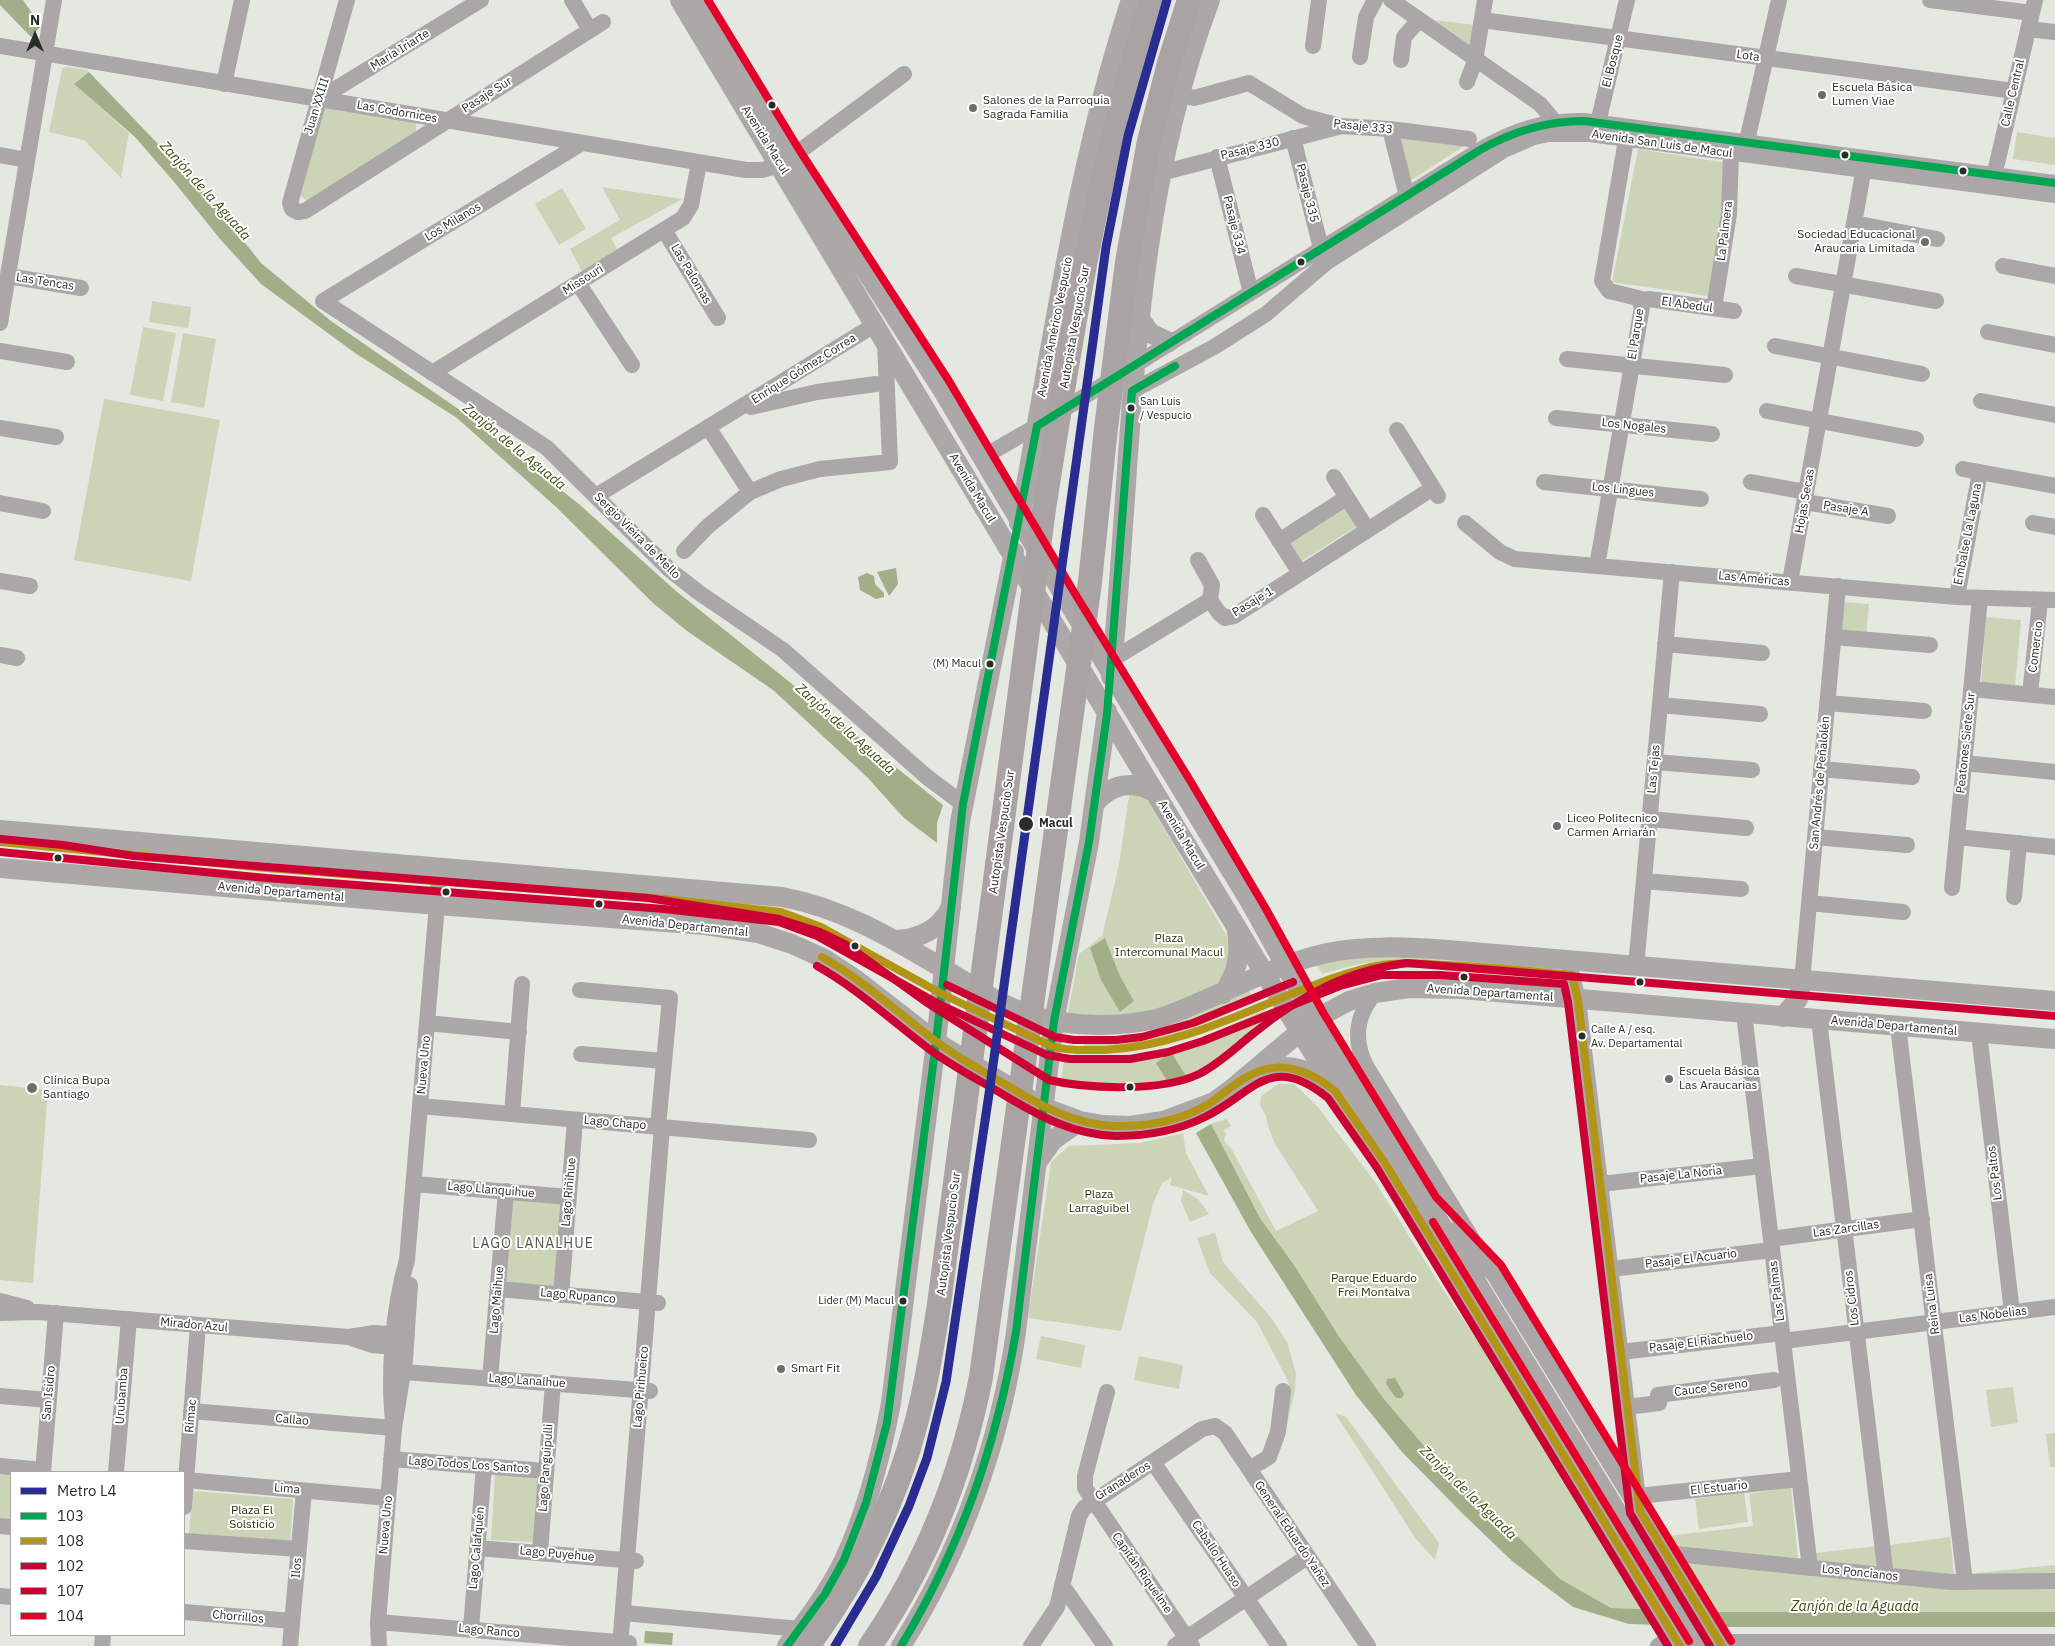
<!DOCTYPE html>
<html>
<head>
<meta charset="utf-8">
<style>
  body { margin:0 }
  #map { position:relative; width:2055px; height:1646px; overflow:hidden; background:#e5e7e1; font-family:"IBM Plex Sans",sans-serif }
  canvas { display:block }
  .legend { position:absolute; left:10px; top:1471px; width:175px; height:165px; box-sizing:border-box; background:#fff; border:1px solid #aaaba9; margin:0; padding:6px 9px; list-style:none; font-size:15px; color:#2a2c27 }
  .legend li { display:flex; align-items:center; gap:10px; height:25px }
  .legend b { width:25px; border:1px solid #aaaba9 }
  .north { position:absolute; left:10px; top:10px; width:50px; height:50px; -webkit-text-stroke:4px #fff; paint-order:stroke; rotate:0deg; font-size:14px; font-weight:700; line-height:20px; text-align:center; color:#2a2c27 }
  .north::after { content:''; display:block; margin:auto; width:18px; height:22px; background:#2a2c27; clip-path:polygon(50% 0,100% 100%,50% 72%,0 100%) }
</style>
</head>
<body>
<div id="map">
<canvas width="2055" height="1646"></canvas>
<ul class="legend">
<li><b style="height:6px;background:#292d91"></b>Metro L4</li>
<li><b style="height:6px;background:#00a651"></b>103</li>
<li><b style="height:6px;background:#b29516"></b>108</li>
<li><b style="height:6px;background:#c03"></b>102</li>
<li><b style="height:6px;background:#c03"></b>107</li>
<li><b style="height:6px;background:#e4002b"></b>104</li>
</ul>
<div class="north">N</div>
</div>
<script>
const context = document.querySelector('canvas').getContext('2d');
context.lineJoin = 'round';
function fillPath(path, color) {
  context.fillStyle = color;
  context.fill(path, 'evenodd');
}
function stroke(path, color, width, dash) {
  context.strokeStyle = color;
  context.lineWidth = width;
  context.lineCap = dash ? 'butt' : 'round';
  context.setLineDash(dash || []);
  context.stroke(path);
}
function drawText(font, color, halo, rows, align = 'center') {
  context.font = font + ' "IBM Plex Sans",sans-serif';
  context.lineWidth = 4;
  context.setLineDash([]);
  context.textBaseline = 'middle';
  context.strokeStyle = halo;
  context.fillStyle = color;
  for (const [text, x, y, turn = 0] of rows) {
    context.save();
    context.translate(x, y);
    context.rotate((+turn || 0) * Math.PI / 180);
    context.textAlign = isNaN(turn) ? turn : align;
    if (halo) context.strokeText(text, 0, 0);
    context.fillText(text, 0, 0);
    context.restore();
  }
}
fillPath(new Path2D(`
  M1425,19L1475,25L1472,54Z
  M66,67L87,70L89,72L74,84L129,133L121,178L84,140L49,132L62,69Z
  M328,106L416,120V133L308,201L297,194L320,111Z
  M2017,132L2055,138V165L2013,159Z
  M1395,136L1467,144L1410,181Z
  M1638,149L1727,163L1715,297L1612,282Z
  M602,187L682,199L611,238L619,252L583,273L570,249L620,220Z
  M562,188L586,229L559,245L535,204Z
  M152,301L191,307L188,328L149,322Z
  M143,327L176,333L163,401L130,395Z
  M183,333L216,339L204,408L171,402Z
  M104,399L220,420L191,581L74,560Z
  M1345,502L1359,525L1300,562L1286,539Z
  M1843,602L1869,604L1866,637L1840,635Z
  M1986,617L2021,620L2015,686L1981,683Z
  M1130,789L1145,798L1149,803L1225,933L1231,945L1223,983L1157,1012L1067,1018L1079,954L1102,936L1119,865ZM1105,938L1120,976L1134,1001L1120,1012Z
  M1358,953L1556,965L1555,970C1493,965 1429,955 1367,963C1352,965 1337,970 1322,974L1315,961Z
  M1248,989L1255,1002C1195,1028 1152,1050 1084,1046L1085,1037L1125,1036L1156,1030Z
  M1265,1010L1273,1022C1250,1042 1228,1064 1200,1078C1162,1096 1103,1088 1061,1087L1064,1056C1094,1057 1124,1058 1153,1053C1192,1045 1229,1025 1265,1010Z
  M1278,1084H1294L1317,1106L1375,1182L1437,1280L1491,1361L1624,1580L1647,1610L1611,1608L1560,1579L1493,1511L1425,1447L1384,1399L1338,1335L1296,1268L1260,1218L1211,1124L1227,1119L1231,1126L1224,1130L1226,1134L1224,1140L1232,1150L1276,1231L1318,1211L1275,1144L1268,1126L1266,1116L1260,1105L1261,1096Z
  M0,1085L48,1090L33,1283L0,1280Z
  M1183,1133L1186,1153L1209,1196L1170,1185L1172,1177L1162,1183L1153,1204L1121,1331L1028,1318L1051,1162L1069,1146L1140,1143Z
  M1183,1190L1198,1199L1209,1214L1190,1222L1181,1201Z
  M512,1195L561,1199L554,1286L505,1282Z
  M1215,1233L1223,1262L1272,1319L1287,1342L1296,1373L1295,1391L1282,1443L1290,1389L1288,1381L1257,1322L1210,1273L1197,1238Z
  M1041,1336L1085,1345L1081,1368L1036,1359Z
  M1139,1356L1183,1365L1179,1389L1134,1380Z
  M2013,1387L2018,1423L1991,1427L1986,1390Z
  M1335,1413L1346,1417L1439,1543L1435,1560L1416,1539Z
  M2055,1433V1467H2050L2046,1434Z
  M0,1473L11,1474V1523L0,1522Z
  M495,1474L540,1477L536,1542L491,1540Z
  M1791,1487L1798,1559L1674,1547L1668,1536L1753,1526L1749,1494Z
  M192,1491L293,1499L290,1544L189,1535Z
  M1744,1492L1748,1522L1699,1529L1695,1499Z
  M1950,1537L1954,1575L1893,1569L1890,1545Z
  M1876,1546L1879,1569L1816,1562V1553Z
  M1690,1560L2055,1588V1612H1714L1686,1564Z
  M2055,1565V1575L1976,1577V1573Z`), '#cbd4b6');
fillPath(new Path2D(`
  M0,0H23L41,26L31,37L0,5Z
  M89,72L206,194L261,263L331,321L467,415L580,505L676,591L943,805L937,823V843L904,818L867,777L773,690L687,631L653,603L555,506L457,418L355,353L261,284L220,239L175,183L135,137L74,84Z
  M896,568L898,584L889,596L877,572Z
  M867,573L874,576L875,584L884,593V597L876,599L860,590L858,577Z
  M1105,938L1120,976L1134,1001L1120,1012L1101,980L1090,948Z
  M1171,1052L1186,1076L1170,1086L1156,1063Z
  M1211,1124L1260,1218L1296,1268L1338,1335L1384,1399L1425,1447L1493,1511L1560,1579L1611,1608L1715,1612H2055V1627H1722L1629,1624L1573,1607L1512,1561L1463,1514L1403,1453L1356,1395L1251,1232L1196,1133Z
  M1395,1378L1404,1394L1402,1398H1396L1386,1384L1387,1379Z
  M645,1631L673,1633L672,1645L644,1643Z`), '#a2ae88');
stroke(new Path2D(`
  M347,0L290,203L292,209L298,212L305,211L603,22
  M572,0L590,30
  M1391,0L1540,104L1555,122
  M1930,0L2032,13
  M1482,20L2014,91
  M2028,29L2055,32
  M0,46L746,170H762L781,165L904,74
  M1313,46L1319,0
  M1360,57L1366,17L1375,0
  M1401,60L1404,37L1419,20
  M1467,82L1475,61L1485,0
  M224,84L242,0
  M1180,95L1194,98L1249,83L1303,116L1340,126L1390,129L1469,139
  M319,99L481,0
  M1598,123L1627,0
  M1390,129L1407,196
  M1293,138L1321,248
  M582,143L323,301L547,448L670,570L698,592L783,650L927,777L963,804
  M1744,154L1779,0
  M0,155L27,160
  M1217,157L1251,293
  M1161,173L1338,127
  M1992,185L2035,0
  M1854,223L1937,239
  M664,230L718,318
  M2003,266L2055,276
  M8,276L81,288
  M1796,276L1936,301
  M578,283L632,365
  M1640,300L1649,299L1734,311
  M1714,308L1729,214L1731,153
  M0,323L54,0
  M1988,332L2055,345
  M1775,346L1922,374
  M0,351L67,362
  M1567,359L1725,375
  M432,373L683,218L691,205L699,163
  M1132,391L1214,347L1266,314L1327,262L1504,150L1534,137L1549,134H1590L2055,195
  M1981,401L2055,415
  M751,407L817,392L876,384
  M1767,411L1916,439
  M1556,418L1712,434
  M708,427L750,492
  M0,428L56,437
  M1397,430L1438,496
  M983,457L1037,426L1480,150C1514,130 1545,120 1584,121L2055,183
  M1963,469L2055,486
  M1334,477L1367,529
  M1544,482L1701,499
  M1751,482L1806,492
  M596,496L876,324
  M1805,502L1888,516
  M0,503L43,511
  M1263,515L1300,573
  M1465,523L1500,552L1515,559L1957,597L2055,600
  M2033,523L2055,527
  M1279,541L1346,498
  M684,551L707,527L750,492L781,479L820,469L890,462L885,343
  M1597,566L1642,307L1638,298L1609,291L1602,281L1628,128
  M0,581L30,586
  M1790,582L1865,162
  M1957,597L1980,472
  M1210,600L1219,613L1225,618L1234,616L1433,488
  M1833,637L1930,645
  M1665,644L1762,653
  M0,655L17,658
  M1113,659L1210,600L1212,585L1198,560
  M1971,689L2055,697
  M2030,694L2040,601
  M1827,703L1924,711
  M1660,705L1760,714
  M1655,762L1752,770
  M1964,763L2055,772
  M1821,769L1912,777
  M1650,819L1746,828
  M1815,837L1907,845
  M1957,837L2055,847
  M1644,881L1741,889
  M1952,888L1980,598
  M2014,897L2019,843
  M1809,903L1903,912
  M1568,960L1578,1000L1639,1506
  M1636,967L1672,572
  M1802,981L1838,586
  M580,990L670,998L658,1127
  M1375,993C1356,1015 1353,1040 1366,1066L1722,1646
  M1744,1013L1810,1568
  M1819,1020L1886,1576
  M427,1023L519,1032
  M1898,1026L1965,1582
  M1979,1033L2012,1312
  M581,1054L664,1061
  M420,1106L809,1140
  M512,1114L522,984
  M414,1184L569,1197
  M1600,1184L1762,1166
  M1771,1239L1922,1219
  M1611,1269L1772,1250
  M498,1289L658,1303
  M561,1295L575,1120
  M0,1301L27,1308
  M0,1313L38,1312L349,1337L374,1333L407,1335
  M351,1338L372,1345L405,1348
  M1783,1341L2055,1307
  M1621,1352L1782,1333
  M404,1372L650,1391
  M490,1379L506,1191
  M1107,1392L1085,1476V1488L1192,1646
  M0,1396L49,1400
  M1627,1407L1659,1403L1658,1395L1774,1380
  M191,1411L394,1428
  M394,1428C387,1379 393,1308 407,1260L440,869
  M391,1459L546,1471
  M1153,1462L1279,1646
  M0,1466L43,1470
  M1249,1469L1269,1457L1278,1432L1283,1391
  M43,1472L56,1313
  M116,1472L129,1319
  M186,1480L388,1498
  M1638,1496L1799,1479
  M184,1507L198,1325
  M0,1526L11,1527
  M184,1541L299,1549
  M477,1548L636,1561
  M540,1553L553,1383
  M1666,1553L1951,1582L2055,1581
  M1062,1585L1105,1646
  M0,1596L11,1597
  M184,1612L292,1621
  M623,1613L800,1629
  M378,1622L629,1643
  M471,1629L484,1466
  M1719,1642H2055
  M102,1646L103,1635
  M290,1646L304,1491
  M379,1646L378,1622L394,1428L405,1360L410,1285
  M620,1646L662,1127
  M1031,1646L1057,1607L1079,1516L1084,1508L1202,1429L1215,1426L1225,1433L1368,1646
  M1175,1646L1307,1557
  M1658,1646L1674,1635`), '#aba6a7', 16);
stroke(new Path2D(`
  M680,0C848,276 1010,556 1179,833C1247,943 1312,1056 1385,1163L1680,1646
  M696,0L792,156L940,386L1065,597L1249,900L1315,1019L1699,1646
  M1138,316L1150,333L1169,342
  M1019,523C1052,349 1075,170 1131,0
  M1111,677C1134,446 1127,221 1210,0
  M1095,803C1111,784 1134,779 1155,793
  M0,830L782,897C847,909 898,942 954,975C977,989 1000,1004 1025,1013C1068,1028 1112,1028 1157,1019C1214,1000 1268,966 1327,953C1367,945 1407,947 1448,950L2055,1001
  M0,868L437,905L705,925L758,933L792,944L825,959L855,979L936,1042L1042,1107L1080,1121L1103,1125L1130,1126L1163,1121L1214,1102L1233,1088L1315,1019L1349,1001L1375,993L1409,988L1461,989L2055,1039
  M896,940C920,939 940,929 951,907
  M1223,994C1237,974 1241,955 1237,931
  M1783,1017L1798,999L1802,981
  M1255,1073C1283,1062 1306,1066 1329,1085
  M1037,1162L1053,1140L1080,1121
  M1455,1232L1492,1270
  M787,1646C808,1619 829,1591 844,1560C867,1511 881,1456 891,1403L936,1042L960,822L1014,552
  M901,1646C961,1551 1000,1443 1016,1332L1054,1021L1089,842L1107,711`), '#ada8a8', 20);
stroke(new Path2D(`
  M808,1646C858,1578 896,1502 917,1420C927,1382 933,1343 939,1304L1044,509C1071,338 1097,164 1152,0
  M870,1646C926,1565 962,1474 981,1377L1090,582L1106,428L1127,262L1149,141L1169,63L1189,0`), '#a9a3a3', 24);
stroke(new Path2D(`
  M787,1646L825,1594L844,1560L866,1503L887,1423L936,1042L963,804L1037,426L1480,150C1513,131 1546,121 1584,121L2055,183
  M901,1646C961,1546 996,1447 1016,1332L1054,1021L1089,842L1107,714L1132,391L1175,366`), '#00a651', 8);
stroke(new Path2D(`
  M0,842L267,868L665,899L781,912L821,927L942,994L1051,1046C1068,1051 1086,1050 1104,1050C1200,1046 1280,989 1371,967C1396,961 1422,964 1447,965C1489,967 1530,971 1572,975L1578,1000L1640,1511L1722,1646
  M822,957C863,980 897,1012 934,1040C958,1058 983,1071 1008,1086C1041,1106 1074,1124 1113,1126C1145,1127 1178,1121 1205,1106C1219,1098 1231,1086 1245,1078C1277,1058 1308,1069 1335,1091L1385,1163L1680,1646`), '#b29516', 8);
stroke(new Path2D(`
  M0,852L266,878L664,909L779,922L817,936L937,1003L1047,1055L1070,1059H1130L1168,1052L1203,1041L1340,986L1382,975H1440L1564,984L1568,1002L1630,1513L1710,1646
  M817,966C858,989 892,1021 929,1049C953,1067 979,1080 1004,1095C1039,1116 1074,1135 1116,1136C1146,1136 1177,1131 1205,1117C1254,1093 1270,1051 1328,1098L1377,1168L1668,1646`), '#c03', 8);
stroke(new Path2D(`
  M1,839L63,845L134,856L648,898L779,919L820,932L845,944L926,1002L1049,1080C1088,1089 1162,1092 1199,1074C1219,1064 1236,1047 1254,1033C1300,996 1347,970 1407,963L2055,1016
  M947,985L1055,1037L1074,1040H1116L1142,1037L1193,1023L1293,982`), '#c03', 8);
stroke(new Path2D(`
  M708,0L800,151L949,381L1074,592L1191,782L1266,909L1324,1014L1436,1197L1501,1265L1731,1641
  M1433,1222L1689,1641`), '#e4002b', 8);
stroke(new Path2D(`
  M835,1646L876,1577L909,1506L927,1458L946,1382L989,1094L1106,247L1128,136L1167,0`), '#292d91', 9);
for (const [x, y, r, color] of [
  [1822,95,5,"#6b6d68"],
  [772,105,4.5,"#2a2c27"],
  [973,108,5,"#6b6d68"],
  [1845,155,4.5,"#2a2c27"],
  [1963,171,4.5,"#2a2c27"],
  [1925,242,5,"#6b6d68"],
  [1301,262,4.5,"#2a2c27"],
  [1131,408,4.5,"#2a2c27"],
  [990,664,4.5,"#2a2c27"],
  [1026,824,8,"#2a2c27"],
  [1557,826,5,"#6b6d68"],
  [58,858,4.5,"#2a2c27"],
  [446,892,4.5,"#2a2c27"],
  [599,904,4.5,"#2a2c27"],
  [855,946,4.5,"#2a2c27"],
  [1464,977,4.5,"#2a2c27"],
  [1640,982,4.5,"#2a2c27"],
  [1582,1036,4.5,"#2a2c27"],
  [1669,1079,5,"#6b6d68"],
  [1130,1087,4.5,"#2a2c27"],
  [32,1088,6,"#6b6d68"],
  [903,1301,4.5,"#2a2c27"],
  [781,1369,5,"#6b6d68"]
]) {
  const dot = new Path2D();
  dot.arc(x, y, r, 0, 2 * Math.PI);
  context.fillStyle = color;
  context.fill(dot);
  stroke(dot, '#fff', 2);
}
drawText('11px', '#2a2c27', '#fff', [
  ["San Luis",1140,402],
  ["/ Vespucio",1140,416],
  ["(M) Macul",981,664,"right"],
  ["Calle A / esq.",1591,1030],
  ["Av. Departamental",1591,1044],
  ["Lider (M) Macul",894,1301,"right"]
], 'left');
drawText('12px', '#2a2c27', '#fff', [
  ["María Iriarte",400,50,-32],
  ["Lota",1748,56,8],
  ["El Bosque",1613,61,-76],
  ["Calle Central",2013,93,-77],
  ["Pasaje Sur",487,95,-32],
  ["Juan XXIII",317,106,-73],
  ["Las Codornices",397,112,10],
  ["Pasaje 333",1363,127,6],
  ["Avenida Macul",765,140,58],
  ["Avenida San Luis de Macul",1662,144,8],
  ["Pasaje 330",1250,149,-14],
  ["Pasaje 335",1307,193,76],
  ["Los Milanos",453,222,-31],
  ["Pasaje 334",1234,225,76],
  ["La Palmera",1725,231,-83],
  ["Las Palomas",691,274,59],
  ["Missouri",583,280,-32],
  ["Las Tencas",45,282,9],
  ["El Abedul",1687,305,8],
  ["Avenida Américo Vespucio",1055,327,-79],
  ["Autopista Vespucio Sur",1075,327,-80],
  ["El Parque",1636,334,-81],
  ["Enrique Gómez Correa",804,369,-32],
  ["Los Nogales",1634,426,6],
  ["Avenida Macul",972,488,59],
  ["Los Lingues",1623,490,6],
  ["Hojas Secas",1805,501,-80],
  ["Pasaje A",1846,509,9],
  ["Embalse La Laguna",1968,534,-79],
  ["Sergio Vieira de Mello",637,536,45],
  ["Las Américas",1754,579,5],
  ["Pasaje 1",1253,602,-31],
  ["Comercio",2036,647,-83],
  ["Peatones Siete Sur",1966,743,-84],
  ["Las Tejas",1654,769,-85],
  ["San Andrés de Peñalolén",1820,783,-85],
  ["Autopista Vespucio Sur",1002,832,-82],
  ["Avenida Macul",1181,835,59],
  ["Avenida Departamental",281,892,5],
  ["Avenida Departamental",685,926,6],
  ["Avenida Departamental",1490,993,4],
  ["Avenida Departamental",1894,1026,5],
  ["Nueva Uno",424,1065,-85],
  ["Lago Chapo",615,1123,5],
  ["Los Paltos",1995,1173,-97],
  ["Pasaje La Noria",1681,1175,-6],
  ["Lago Llanquihue",491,1190,5],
  ["Lago Riñihue",569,1192,-85],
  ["Las Zarcillas",1846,1229,-8],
  ["Autopista Vespucio Sur",949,1234,-83],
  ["Pasaje El Acuario",1691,1259,-7],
  ["Las Palmas",1777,1291,-97],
  ["Lago Rupanco",578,1296,5],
  ["Los Cidros",1852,1298,-97],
  ["Lago Maihue",497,1300,-85],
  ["Reina Luisa",1932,1304,-97],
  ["Las Nobelias",1993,1315,-7],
  ["Mirador Azul",194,1325,5],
  ["Pasaje El Riachuelo",1701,1342,-7],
  ["Lago Lanalhue",527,1381,4],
  ["Lago Pirihueico",641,1387,-85],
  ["Cauce Sereno",1711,1388,-7],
  ["San Isidro",49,1393,-85],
  ["Urubamba",122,1396,-86],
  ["Rímac",191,1416,-85],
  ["Callao",292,1420,5],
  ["Lago Todos Los Santos",469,1465,4],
  ["Lago Panguipulli",546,1468,-86],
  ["Granaderos",1123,1481,-32],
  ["El Estuario",1719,1488,-6],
  ["Lima",287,1489,5],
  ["Nueva Uno",386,1525,-85],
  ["General Eduardo Yañez",1292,1534,56],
  ["Lago Calafquén",477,1548,-85],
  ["Lago Puyehue",557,1554,5],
  ["Caballo Huaso",1216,1554,56],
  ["Ilos",297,1568,-85],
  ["Capitán Riquelme",1142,1573,55],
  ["Los Poncianos",1860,1573,6],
  ["Chorrillos",238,1617,5],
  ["Lago Ranco",489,1631,5]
]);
drawText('12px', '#2a2c27', '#fff', [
  ["Escuela Básica",1832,88],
  ["Lumen Viae",1832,102],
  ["Salones de la Parroquia",983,101],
  ["Sagrada Familia",983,115],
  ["Sociedad Educacional",1915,235,"right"],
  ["Araucaria Limitada",1915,249,"right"],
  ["Liceo Politecnico",1567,819],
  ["Carmen Arriarán",1567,833],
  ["Escuela Básica",1679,1072],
  ["Las Araucarias",1679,1086],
  ["Clínica Bupa",43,1081],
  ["Santiago",43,1095],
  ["Smart Fit",791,1369]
], 'left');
drawText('bold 12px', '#2a2c27', '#fff', [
  ["Macul",1039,824]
], 'left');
drawText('12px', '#2b350d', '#fff', [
  ["Plaza",1169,939],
  ["Intercomunal Macul",1169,953],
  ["Plaza",1099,1195],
  ["Larraguibel",1099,1209],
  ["Parque Eduardo",1374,1279],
  ["Frei Montalva",1374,1293],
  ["Plaza El",252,1511],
  ["Solsticio",252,1525]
]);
drawText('italic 14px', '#404e14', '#fff', [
  ["Zanjón de la Aguada",205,191,48],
  ["Zanjón de la Aguada",514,447,39],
  ["Zanjón de la Aguada",845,729,42],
  ["Zanjón de la Aguada",1468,1493,44],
  ["Zanjón de la Aguada",1855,1607]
]);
context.letterSpacing = '1px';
drawText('14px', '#53564c', '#fff', [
  ["LAGO LANALHUE",533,1244]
]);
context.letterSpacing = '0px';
</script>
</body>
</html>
